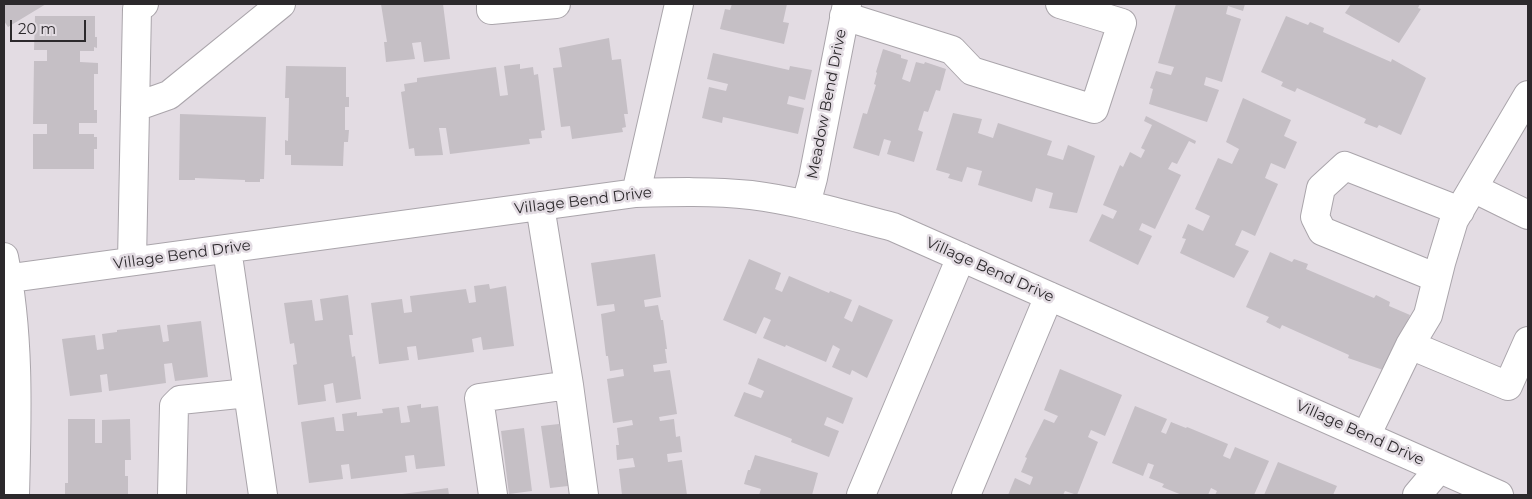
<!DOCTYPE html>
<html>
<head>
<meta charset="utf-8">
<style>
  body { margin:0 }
  #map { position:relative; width:1532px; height:499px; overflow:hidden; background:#e3dce3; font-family:Montserrat,sans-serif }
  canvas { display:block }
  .frame { position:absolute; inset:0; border:5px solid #2c292c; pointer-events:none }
  .scale { position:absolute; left:10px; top:20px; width:76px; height:22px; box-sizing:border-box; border:2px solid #2c292c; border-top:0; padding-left:6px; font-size:15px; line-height:18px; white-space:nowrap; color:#2c292c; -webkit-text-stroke:4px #e3dce3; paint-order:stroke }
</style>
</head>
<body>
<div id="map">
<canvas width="1532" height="499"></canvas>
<div class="frame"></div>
<div class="scale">20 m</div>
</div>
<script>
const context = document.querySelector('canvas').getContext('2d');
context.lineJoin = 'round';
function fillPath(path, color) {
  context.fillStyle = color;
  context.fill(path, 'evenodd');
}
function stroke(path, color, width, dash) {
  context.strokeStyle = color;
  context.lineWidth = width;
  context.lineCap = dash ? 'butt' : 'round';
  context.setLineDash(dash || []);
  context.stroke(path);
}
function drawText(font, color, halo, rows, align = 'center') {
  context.font = font + ' Montserrat,sans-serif';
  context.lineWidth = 5;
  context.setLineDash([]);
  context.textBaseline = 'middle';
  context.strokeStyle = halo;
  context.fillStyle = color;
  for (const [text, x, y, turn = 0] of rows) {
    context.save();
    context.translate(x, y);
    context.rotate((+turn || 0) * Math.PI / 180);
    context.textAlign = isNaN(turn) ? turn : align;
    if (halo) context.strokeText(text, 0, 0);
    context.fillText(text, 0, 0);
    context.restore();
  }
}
fillPath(new Path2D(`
  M4,4H46L8,27L4,21Z
  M381,4H443L450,59L424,62L421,42L412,43L415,59L386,62L384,42H387Z
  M732,4H787L783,22L789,23L784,44L720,29L725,9L730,10Z
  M1176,4H1245L1243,11L1228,6L1226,14L1241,19L1222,82L1206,77L1204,85L1219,90L1207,122L1149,104L1153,89L1150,88L1156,71L1171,75L1174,67L1158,63Z
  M1351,4H1420L1418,8L1421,9L1399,43L1345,13Z
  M35,16H95V37H97V48L94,47V51H80V62L98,63V74H94V110H97V123H79V134H94V137H97V149H94V169H33V134H47V124H33L34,61H47V50H34Z
  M1286,16L1308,25L1310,22L1324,28L1323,32L1391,62L1392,59L1426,78L1401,135L1379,125L1377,128L1364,123L1366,119L1297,88L1295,92L1281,86L1283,82L1261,72Z
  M609,38L612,60L621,59L628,114H624L626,127L622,128L623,132L572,139L570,126L561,127L553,68L562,67L559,48Z
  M883,49L901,55V58L908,60L902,79L910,82L916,62L924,64L925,62L946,69L940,91L936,90L928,112L924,111L918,130L923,132L914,162L887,154L891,141L884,139L879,156L853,148L863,113L867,114L876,85L874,84L877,73L876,72Z
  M713,53L789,70L790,66L812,70L805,100L789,96L787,104L804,108L798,134L723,117L722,123L702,118L709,87L726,91L728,84L707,79Z
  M520,64V69L533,67L534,75L538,74L545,130L541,131L542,138L529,139L530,144L450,154L446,128H439L443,155L415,156L414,148L409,149L401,92L405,91L404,84L417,82V78L496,67L500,96L508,95L504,66Z
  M286,66L346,67V97H349V107H345V130H349L348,142H344L343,166L291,165V155H285V140L288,141L289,98H285Z
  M1243,98L1291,120L1284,136L1297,142L1285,169L1271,163L1265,178L1278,184L1255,236L1242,230L1235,245L1249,251L1234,278L1180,253L1186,239L1182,238L1188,224L1203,231L1210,216L1195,209L1218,158L1232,164L1239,149L1226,142Z
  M953,113L982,119L978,133L993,138L998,123L1052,141L1047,155L1063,160L1068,145L1095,156L1077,213L1049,208L1053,193L1036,188L1032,202L978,185L982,171L967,167L962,182L948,178L950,174L936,170Z
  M180,114L266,117L264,179H260V182H245V180L195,178V180H179Z
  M1146,116L1196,141L1195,144L1189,141L1177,164L1172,162L1168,169L1181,175L1155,229L1142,223L1139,230L1152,236L1138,265L1089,241L1102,214L1113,219L1117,211L1103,205L1120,165L1123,167L1130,152L1141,158L1145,150L1141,148L1152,125L1144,121Z
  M1270,252L1292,262L1294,259L1308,264L1306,269L1374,298L1376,295L1390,302L1389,306L1410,315L1386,371L1348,358L1349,355L1282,325L1280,329L1266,322L1269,317L1246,307Z
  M655,254L661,297L644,300L645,307L658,305L661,320H663L667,349H665L667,363L653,365L654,372L670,370L677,414L659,417L660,421L674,419L676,437L680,436L682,452L667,454L668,462L682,460L687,495H622L619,469L635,467L633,458L617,460L616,445H619L617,428L633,425L632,420L613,423L607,379L624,376L623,369L610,371L608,356H606L601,314L615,311L614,304L597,306L591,263Z
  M749,259L781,273L775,289L782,292L789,276L829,293L830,291L852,300L844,318L852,322L859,305L893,320L867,378L852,370L850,375L832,367L840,349L833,345L826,362L786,345L785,347L763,338L771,320L764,317L756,334L723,320Z
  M489,284L490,289L506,286L514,346L483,350L481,337L472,339L474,352L418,360L416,346L407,347L409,360L379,364L371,303L402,299L404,313L412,312L410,296L466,289L469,303L476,302L474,286Z
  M348,295L353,335H349L352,357L355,356L361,399L336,403L333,383L324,385L326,401L298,405L293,365L297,364L294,343L290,344L284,303L312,300L315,321L323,320L320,299Z
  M201,321L208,377L175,381L172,363L164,364L166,383L109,391L107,374L100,375L102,392L70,396L62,339L95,335L97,350L104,349L102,334L117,332V330L160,325L163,342L169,341L167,325Z
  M758,358L853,398L843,424L827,417L824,425L839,431L829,457L791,442L792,439L734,416L744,392L761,398L764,391L748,384Z
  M1060,369L1122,395L1105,436L1091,430L1088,437L1098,442L1077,495L1065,491L1063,495H1008L1015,478L1030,485L1033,477L1021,472L1027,458L1025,457L1044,419L1054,423L1058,416L1044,410Z
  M421,404V408L438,406L445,466L416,469L414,455L405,456L407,472L351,479L349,464L341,465L343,479L309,483L301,422L334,417L336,431H344L342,414L357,412V416L383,413L382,409L399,407L401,423L410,422L407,406Z
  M1135,406L1167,419L1161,432L1166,434L1171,422L1186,428L1187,427L1228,444L1223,456L1230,459L1235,447L1269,461L1254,495H1215L1217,491L1211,488L1208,495H1182L1162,487L1164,484L1149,478L1154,465L1148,463L1143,476L1112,463Z
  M68,419H95V443H102V420L130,419L131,460H125V476H128V495H65V483H68Z
  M559,424L568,486L550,488L541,426Z
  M524,428L532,491L509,494L501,431Z
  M755,455L818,473L812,495H759L761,489L744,484L748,470H750Z
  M1278,462L1337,486L1333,495H1264Z
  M448,488L449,495H402V494Z`), '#c5bfc5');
const minor = new Path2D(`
  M491,4V10L556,4
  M844,16L952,50L972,71L1094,109L1122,23L1060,4
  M135,107L169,95L281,4
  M1473,188L1528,215
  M636,193L679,4
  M806,204L813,178L847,4
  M540,206L569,385L584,495
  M227,249L263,495
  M4,257C20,335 17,416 15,495
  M132,261L137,9L144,4
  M1437,278L1322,231L1315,217L1321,188L1345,166L1460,211
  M4,279L636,193C674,192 713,191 751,195C799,201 846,215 893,227L1499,495
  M1410,345L1508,386L1528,341
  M1366,436L1410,345L1428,315L1441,263L1454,220L1528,95
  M172,495L174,406L180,400L248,393
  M493,495L479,398L569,385
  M861,495L961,257
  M966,495L1049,296
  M1417,495L1439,469`);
stroke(minor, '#aaa5ab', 30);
stroke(minor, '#fff', 28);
drawText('15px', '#2c292c', '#e3dce3', [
  ["Meadow Bend Drive",827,104,-79],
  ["Village Bend Drive",583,201,-7],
  ["Village Bend Drive",182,255,-8],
  ["Village Bend Drive",990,270,24],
  ["Village Bend Drive",1360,433,24]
]);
</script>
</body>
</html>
